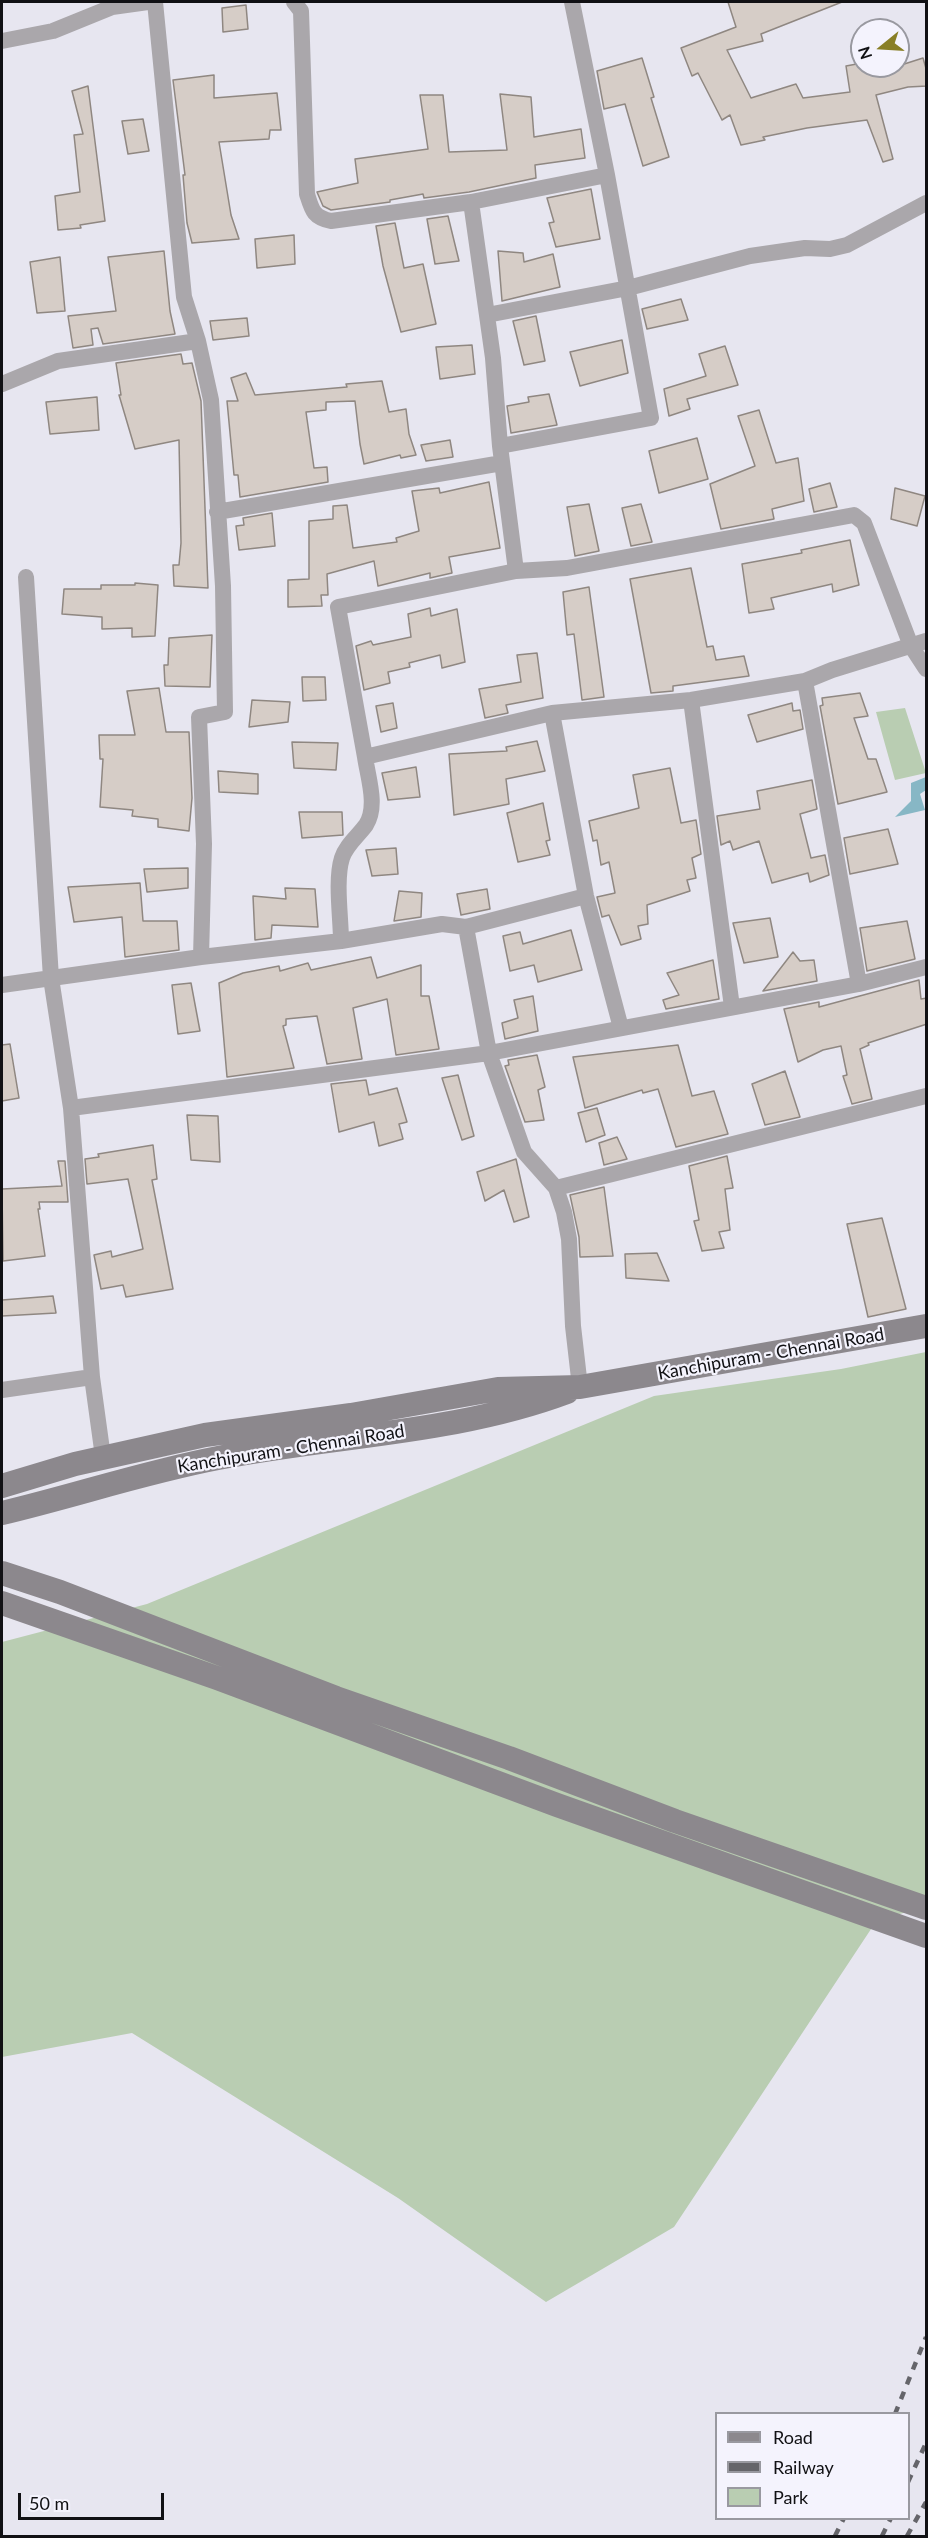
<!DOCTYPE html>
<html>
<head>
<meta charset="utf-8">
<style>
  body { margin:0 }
  #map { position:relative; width:928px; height:2538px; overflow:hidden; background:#e7e6f0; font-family:Lato,sans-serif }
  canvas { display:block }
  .frame { position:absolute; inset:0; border:3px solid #111114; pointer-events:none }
  .legend { position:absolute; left:715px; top:2412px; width:195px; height:108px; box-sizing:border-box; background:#f4f3fd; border:2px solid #9999a0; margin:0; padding:8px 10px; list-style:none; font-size:18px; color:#111114 }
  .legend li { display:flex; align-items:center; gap:12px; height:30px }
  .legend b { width:30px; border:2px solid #9999a0 }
  .north { position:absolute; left:850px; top:18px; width:60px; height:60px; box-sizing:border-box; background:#f4f3fd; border:2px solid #9999a0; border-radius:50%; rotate:252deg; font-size:16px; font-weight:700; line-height:24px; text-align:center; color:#111114 }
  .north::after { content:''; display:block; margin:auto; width:21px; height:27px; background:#897f26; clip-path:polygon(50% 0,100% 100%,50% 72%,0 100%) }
  .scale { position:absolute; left:18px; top:2493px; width:146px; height:27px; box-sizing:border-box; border:3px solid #111114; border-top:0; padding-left:8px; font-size:18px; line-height:21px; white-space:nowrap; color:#111114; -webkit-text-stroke:4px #f4f3fd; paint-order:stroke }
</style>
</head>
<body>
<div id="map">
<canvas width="928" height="2538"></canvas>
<div class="frame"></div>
<ul class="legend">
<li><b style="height:8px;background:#8c888d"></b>Road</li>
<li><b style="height:8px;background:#65656a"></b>Railway</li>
<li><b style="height:16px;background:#b9cdb2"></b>Park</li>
</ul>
<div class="north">N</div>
<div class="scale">50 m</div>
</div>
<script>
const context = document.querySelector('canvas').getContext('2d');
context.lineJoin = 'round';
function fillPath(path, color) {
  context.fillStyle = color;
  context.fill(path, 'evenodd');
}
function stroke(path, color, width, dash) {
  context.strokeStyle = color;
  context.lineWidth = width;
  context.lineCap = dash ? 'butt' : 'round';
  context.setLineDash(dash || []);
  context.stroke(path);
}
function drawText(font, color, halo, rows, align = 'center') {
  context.font = font + ' Lato,sans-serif';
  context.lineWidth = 4.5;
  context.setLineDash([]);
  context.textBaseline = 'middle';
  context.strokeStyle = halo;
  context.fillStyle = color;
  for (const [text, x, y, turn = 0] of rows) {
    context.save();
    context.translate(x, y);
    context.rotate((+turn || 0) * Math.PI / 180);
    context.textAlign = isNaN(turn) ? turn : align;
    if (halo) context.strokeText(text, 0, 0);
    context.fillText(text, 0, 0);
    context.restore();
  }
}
fillPath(new Path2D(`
  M905,708L926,773L895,780L876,712Z
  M926,1352V1907L877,1920L674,2227L546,2302L398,2198L132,2033L2,2057V1642L147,1604L654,1396L841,1369Z`), '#b9cdb2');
fillPath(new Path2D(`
  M926,777V790L920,794L925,810L895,817L911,801V783Z`), '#87b7c5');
const building = new Path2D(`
  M728,2H842L761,34L763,41L727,50L751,98L796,84L803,98L850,92L846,66L862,63V66H898L923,58L927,72V86L908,87L876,95L893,159L883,162L867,120L807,128L763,137L765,140L741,145L730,115L722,120L698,73L692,76L681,48L736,27Z
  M246,5L248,29L223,32L222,8Z
  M642,58L654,97L651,98L669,157L643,166L625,104L604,109L597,71Z
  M214,75V98L277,93L281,130H270L269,139L219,142L231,215L239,239L192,243L187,223L183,175H185L173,80Z
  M88,86L105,221L80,225L81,228L58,230L55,196L80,192L74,135L83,134L72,91Z
  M500,94L531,97L534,137L581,129L585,158L535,165L536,178L469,192L424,198L423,194L390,200V202L331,210L323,206L317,192L358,183L355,159L428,149L420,95H443L449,152L507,150Z
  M143,119L149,151L128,154L122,121Z
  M591,189L600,239L556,247L549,223L554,222L547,198Z
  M448,216L459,261L435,264L427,219Z
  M395,223L404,268L423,264L436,324L401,332L383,266L376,226Z
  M294,235L295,264L257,268L255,239Z
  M164,251L170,311L175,334L103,344L98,328L91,329L93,345L73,348L68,316L116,311L108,257Z
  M498,251L523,253L524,262L553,254L560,287L502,301Z
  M60,257L65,311L37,313L30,262Z
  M681,299L688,320L647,329L642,309Z
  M536,316L545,361L524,365L513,321Z
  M247,318L249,336L213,340L210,321Z
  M622,340L628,373L580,386L570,352Z
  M472,345L475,374L440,379L436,347Z
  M725,346L738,385L687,399L690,409L669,416L664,389L706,376L699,354Z
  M181,354L183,364L192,363L201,401L208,588L174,586L173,565H179L181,543L179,440L135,449L119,395H121L116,363Z
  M246,373L255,395L347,387L346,384L382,381L389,412L406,409L409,434L416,455L401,458L400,455L364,464L360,444L355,401L326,402V410L306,412L314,468L327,467L328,482L240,497L238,475H234L227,401H238L231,378Z
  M549,394L557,425L511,433L507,406L529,402L528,397Z
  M97,397L99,430L50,434L46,402Z
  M759,410L776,463L798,458L804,501L772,509L774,519L721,529L710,484L755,466L738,416Z
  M697,438L708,479L659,493L649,451Z
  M450,440L453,457L426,461L421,445Z
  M489,482L500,548L449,557L452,573L430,578V573L378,586L374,561L327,574L328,595H321L322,606L288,607V580L309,579V521L333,519V506L347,505L353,548L397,542L396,538L419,531L412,491L439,488L440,493Z
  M830,483L837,507L814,512L809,489Z
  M895,488L925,496L917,526L891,519Z
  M589,504L599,551L575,556L567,507Z
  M641,504L652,542L631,546L622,508Z
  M272,513L275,546L239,550L236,526L244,525L243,518Z
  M850,540L859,585L833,592L832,584L771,598L774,609L749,613L742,564L802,553L801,550Z
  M691,568L707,647L713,646L716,660L744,656L749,676L673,686V691L651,693L630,579Z
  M135,583L158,585L155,636L132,637V628L102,629V617L62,614L64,589H101V585H135Z
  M589,587L604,697L582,700L574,634L567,635L563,592Z
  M430,608L431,616L457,609L465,662L442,668L440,655L409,663L410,667L388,672L390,683L364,690L356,646L371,641L373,645L411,637L408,614Z
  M212,635L210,687L165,686L164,665H168L169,638Z
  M537,653L543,698L506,705L508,713L485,718L479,689L521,682L517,655Z
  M302,677H325L326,700L303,701Z
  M159,688L166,732H189L192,798L189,831L158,827V819L132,816L133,810L100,807L103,759H100L99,735H135L127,691Z
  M860,693L868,716L854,718L868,759H876L887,792L838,804L820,706L823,705L822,698Z
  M252,700L290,702L288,722L249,727Z
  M393,703L397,728L381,732L376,706Z
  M792,703L793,711L800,710L803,729L757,742L748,715Z
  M537,741L545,771L506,779L509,804L454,815L449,754L507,751L506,747Z
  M292,742L338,743L336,770L294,768Z
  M416,767L420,797L388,800L382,773Z
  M670,768L681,823L696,820L701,854L692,858L696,878L687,880L690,891L647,905L648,924L638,926L641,939L621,945L609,915L602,917L597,897L615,893L609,862L601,865L597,840L593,841L589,821L639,808L633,775Z
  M218,771L258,774V794L219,792Z
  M812,780L817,809L800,814L811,858L825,855L829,875L810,882L808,873L772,883L759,841L733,850L730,841L721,845L717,816L760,809L757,791Z
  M543,803L550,840L546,841L550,855L518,862L507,813Z
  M299,812H342L343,835L302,838Z
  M888,829L898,864L850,874L844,838Z
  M396,848L398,874L372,876L366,850Z
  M188,868V888L147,892L144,869Z
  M140,883L143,921H177L179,950L125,957L122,917L74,922L68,887Z
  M285,888L315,889L318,927L272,925L271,938L255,940L253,896L286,899Z
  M487,889L490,909L461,915L457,894Z
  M399,891L422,893L421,917L394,921Z
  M770,918L778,957L744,963L733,923Z
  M907,921L915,959L867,971L860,928Z
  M571,930L582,970L538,982L534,965L510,971L503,936L520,932L523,944Z
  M793,952L800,961L814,960L817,981L763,991Z
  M371,957L377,978L421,965V996H429L439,1049L396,1055L387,999L353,1008L362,1059L327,1064L317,1016L286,1019V1025L283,1026L294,1068L227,1077L219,983L243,973L279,966L280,971L308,963L311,970Z
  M713,960L719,999L666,1009L663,1000L679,995L667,973Z
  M919,980L921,999L927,998V1024L868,1043L869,1045L860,1049L872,1099L852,1104L843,1076L847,1075L841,1046L823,1050L798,1062L784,1009L819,1002V1007Z
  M191,983L200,1031L178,1034L172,985Z
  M533,996L538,1031L505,1039L502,1023L518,1018L514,1000Z
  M10,1044L19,1098L2,1101V1045Z
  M678,1045L692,1096L714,1091L728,1134L676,1147L658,1089L643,1093L642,1090L585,1108L573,1057Z
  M537,1055L545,1087L538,1090L544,1120L525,1122L505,1066L509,1065L508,1060Z
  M785,1071L800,1117L765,1125L752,1084Z
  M458,1075L474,1136L462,1140L442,1078Z
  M366,1080L369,1095L397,1088L407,1122L399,1124L403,1139L379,1146L374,1122L339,1132L331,1084Z
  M597,1108L605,1135L586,1142L578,1113Z
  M187,1115L218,1116L220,1162L191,1160Z
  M617,1137L627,1159L604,1165L599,1143Z
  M153,1145L157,1179L152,1180L173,1289L126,1297L123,1285L101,1289L94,1255L111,1251L112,1257L143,1249L128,1179L87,1184L85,1159L99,1157L98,1154Z
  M727,1156L733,1188L725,1189L730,1230L719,1232L724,1248L702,1251L694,1221L699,1220L689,1166Z
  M516,1159L529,1217L514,1222L504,1190L485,1201L477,1172Z
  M58,1161H65L68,1202H39L40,1209H38L45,1256L3,1261L2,1189L62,1186Z
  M604,1187L613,1256L580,1257L579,1237L570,1195Z
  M882,1218L906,1309L868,1317L847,1224Z
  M657,1253L669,1281L626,1278L625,1254Z
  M53,1296L56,1313L2,1316V1300Z`);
fillPath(building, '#d6cdc7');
stroke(building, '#8f8781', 1.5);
stroke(new Path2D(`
  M155,2L184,297L198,341L211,400L223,586L225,712L199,717L204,844L201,957
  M294,2L301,11L307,194C312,210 313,217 331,221L471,202L607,175
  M2,41L53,31L112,7L148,2
  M471,202L493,358L500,446
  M487,315L628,288L750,256L805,248L830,249L847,245L926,203
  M2,384L58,361L198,341
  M217,512L502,463
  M516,571L567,568L854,515L864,523L911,646L926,669
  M26,577L51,978L71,1108L92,1377L103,1457
  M805,681L832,670L926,641
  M691,700L732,1007
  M552,713L586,896L621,1028
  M466,927L586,896
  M341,941C341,918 335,880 342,858C346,845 358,836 366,825C378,806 368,778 365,757
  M859,984L926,967
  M2,985L201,957L341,941L442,924L466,927L489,1053L524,1152L556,1188L564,1212L569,1239L573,1326L580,1387
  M71,1108L489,1053L859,984L805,681L691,700L552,713L365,757L338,607L516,571L500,446L651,418L607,175L572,2
  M556,1188L926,1096
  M2,1390L92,1377`), '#aaa7ab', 16);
stroke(new Path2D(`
  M2,1486L75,1464L205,1435L351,1415L498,1389L580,1387L926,1326
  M2,1513C74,1496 145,1472 218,1458C334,1435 455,1434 567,1392
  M2,1573L60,1592L336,1698L509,1758L675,1821L926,1908
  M2,1603L217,1678L557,1805L926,1936`), '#8c888d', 24);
stroke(new Path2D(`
  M895,2414L926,2337
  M908,2482L926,2443
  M835,2536L844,2518
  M882,2536L891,2518
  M907,2536L926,2502`), '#65656a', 4.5, [8, 8]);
drawText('18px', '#111114', '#f4f3fd', [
  ["Kanchipuram - Chennai Road",771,1354,-10],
  ["Kanchipuram - Chennai Road",291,1449,-9]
]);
</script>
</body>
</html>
